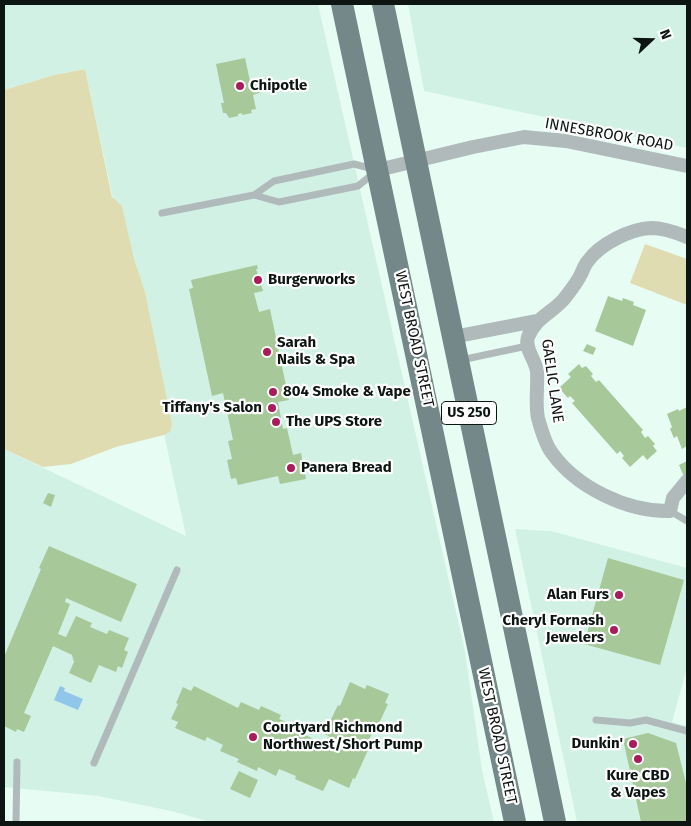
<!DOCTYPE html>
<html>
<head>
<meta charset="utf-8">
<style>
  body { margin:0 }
  #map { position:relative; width:691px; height:826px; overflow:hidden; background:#e7fdf4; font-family:"Fira Sans",sans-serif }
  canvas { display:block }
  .frame { position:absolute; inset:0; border:5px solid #0d1512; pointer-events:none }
  .north { position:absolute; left:626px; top:15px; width:50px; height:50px; -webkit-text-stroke:4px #fff; paint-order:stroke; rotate:69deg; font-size:14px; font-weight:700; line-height:20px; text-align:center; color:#0d1512 }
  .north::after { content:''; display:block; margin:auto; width:18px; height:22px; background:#0d1512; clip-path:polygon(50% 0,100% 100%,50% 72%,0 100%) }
</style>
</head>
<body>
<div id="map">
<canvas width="691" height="826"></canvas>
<div class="frame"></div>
<div class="north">N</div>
</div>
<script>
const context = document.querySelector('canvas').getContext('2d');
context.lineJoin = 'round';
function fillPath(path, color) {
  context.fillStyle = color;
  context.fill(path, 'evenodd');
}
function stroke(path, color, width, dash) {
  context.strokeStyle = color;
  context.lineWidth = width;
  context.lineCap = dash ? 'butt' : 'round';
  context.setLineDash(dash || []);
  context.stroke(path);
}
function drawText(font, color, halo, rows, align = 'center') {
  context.font = font + ' "Fira Sans",sans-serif';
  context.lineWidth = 4.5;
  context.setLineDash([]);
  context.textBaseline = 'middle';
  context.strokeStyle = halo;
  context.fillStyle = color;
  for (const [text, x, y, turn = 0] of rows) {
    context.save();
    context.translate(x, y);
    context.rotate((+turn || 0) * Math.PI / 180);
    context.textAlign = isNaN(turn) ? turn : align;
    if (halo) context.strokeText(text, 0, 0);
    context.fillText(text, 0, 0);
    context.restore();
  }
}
fillPath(new Path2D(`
  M4,4H318L465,651L482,770L494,822H210L171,811L98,796L4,787V449L186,536L85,69L54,75L4,90Z
  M408,4H687V148L424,91Z
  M515,529L551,531L687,568V668L672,722L687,726V822H577Z`), '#d2f1e5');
fillPath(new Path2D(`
  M85,69L112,197L122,206L134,259L145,292L172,424L170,432L164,435L116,447L71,464L43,467L4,449V90L54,75Z
  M645,244L687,259V305L630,283Z`), '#e0dcb2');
fillPath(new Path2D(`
  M60,686L65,688L64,691L83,699L78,710L54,700Z`), '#8fc6e9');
fillPath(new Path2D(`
  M245,58L250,81L258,78L262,92L253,95L256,109L251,110L252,113L242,115V113L238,114V116L229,118L226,113H223L221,103H224L216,64Z
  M257,265L258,269H256L263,291L254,293L259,312L270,309L289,400L278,402L283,429L287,428L293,455L301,453L306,479L280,484L278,476L238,485L236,478L231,479L227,460L232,459L228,441L233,440L223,393L212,396L189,289L193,288L191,280Z
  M608,296L622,301L623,298L634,302L633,305L646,310L633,346L595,331Z
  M587,344L596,348L593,355L583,351Z
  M579,364L582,368L586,366L593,374L591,376L596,382L599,380L643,430L641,432L645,438L648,436L655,444L653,446L657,451L647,460L643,455L630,467L622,458L624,456L620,451L617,454L572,403L575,401L570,396L568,398L559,388L571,377L568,374Z
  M687,407V446L682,449L677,436L674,438L670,429L672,427L667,414L678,409L679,411Z
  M687,461V478L685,479L679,465Z
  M48,493L55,495L51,507L43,503Z
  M49,546L137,584L121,622L66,598L65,602L70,604L58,634L66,637L76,616L92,623L90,627L107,634L109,630L129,638L124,650L128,652L122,668L118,666L116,672L99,665L91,683L69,673L74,662L72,655L53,646L24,713L31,716L24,732L17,729L16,732L4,726V657L41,569L39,568Z
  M608,558L684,580L660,665L584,644Z
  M350,682L365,689L367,685L389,694L385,703L388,704L374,734L372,733L365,749L368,750L355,779L353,778L349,788L329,779L323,791L295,779L296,776L279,769L276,776L258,767L257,771L237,762L239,759L220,751L223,745L207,737L205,741L175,728L178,722L171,719L178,704L176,703L183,687L191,691L194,686L238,708L241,702L259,710L261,706L281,715L279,719L298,727L296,730L325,745L329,736L324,734L338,705L340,706Z
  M648,733L676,743L687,787V822H641L623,739Z
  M239,771L258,780L250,798L230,789Z`), '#a7c898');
stroke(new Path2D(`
  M254,195L279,202L358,186L374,173
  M162,213L254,195L274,181L354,164L373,169
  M461,360L527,346
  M670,511L687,521
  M596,720L630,723L646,720L687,731
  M94,763L177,570
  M16,822L17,762`), '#b0babb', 7);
stroke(new Path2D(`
  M378,170L473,147L524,137L566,141L687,166
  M687,237C675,232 664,228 651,228C630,229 600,244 588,261C585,264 583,270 581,274C577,283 570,291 564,299C551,314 536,317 528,337C524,349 536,360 537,372C538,387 535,404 538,418C541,429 545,444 552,453C577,488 628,512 670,511L673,498L687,481
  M453,337L536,321`), '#b0babb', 14);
stroke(new Path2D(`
  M342,4L515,822
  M383,4L555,822`), '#748789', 22);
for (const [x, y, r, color] of [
  [240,86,5,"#aa1c59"],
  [258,280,5,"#aa1c59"],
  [267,352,5,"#aa1c59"],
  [273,392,5,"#aa1c59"],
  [272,408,5,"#aa1c59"],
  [276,422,5,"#aa1c59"],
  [291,468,5,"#aa1c59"],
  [619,595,5,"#aa1c59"],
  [614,630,5,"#aa1c59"],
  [253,737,5,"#aa1c59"],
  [633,744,5,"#aa1c59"],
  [638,759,5,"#aa1c59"]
]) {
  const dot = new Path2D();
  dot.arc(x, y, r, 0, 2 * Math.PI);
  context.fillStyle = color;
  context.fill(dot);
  stroke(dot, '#fff', 2);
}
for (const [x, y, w] of [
  [469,413,55]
]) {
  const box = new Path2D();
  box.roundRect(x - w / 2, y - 11.5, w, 23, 4);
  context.fillStyle = '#fff';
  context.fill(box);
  stroke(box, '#0d1512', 1);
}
drawText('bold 14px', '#0d1512', null, [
  ["US 250",469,413]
]);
drawText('bold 15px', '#0d1512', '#fff', [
  ["Chipotle",250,86],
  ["Burgerworks",268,280],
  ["Sarah",277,343],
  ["Nails & Spa",277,360],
  ["804 Smoke & Vape",283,392],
  ["Tiffany's Salon",262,408,"right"],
  ["The UPS Store",286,422],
  ["Panera Bread",301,468],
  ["Alan Furs",609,595,"right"],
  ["Cheryl Fornash",604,621,"right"],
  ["Jewelers",604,638,"right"],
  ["Courtyard Richmond",263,728],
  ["Northwest/Short Pump",263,745],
  ["Dunkin'",623,744,"right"],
  ["Kure CBD",638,776,"center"],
  ["& Vapes",638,793,"center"]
], 'left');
drawText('15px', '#0d1512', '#fff', [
  ["INNESBROOK ROAD",609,135,10],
  ["WEST BROAD STREET",414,339,78],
  ["GAELIC LANE",552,381,82],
  ["WEST BROAD STREET",497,736,78]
]);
</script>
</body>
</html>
